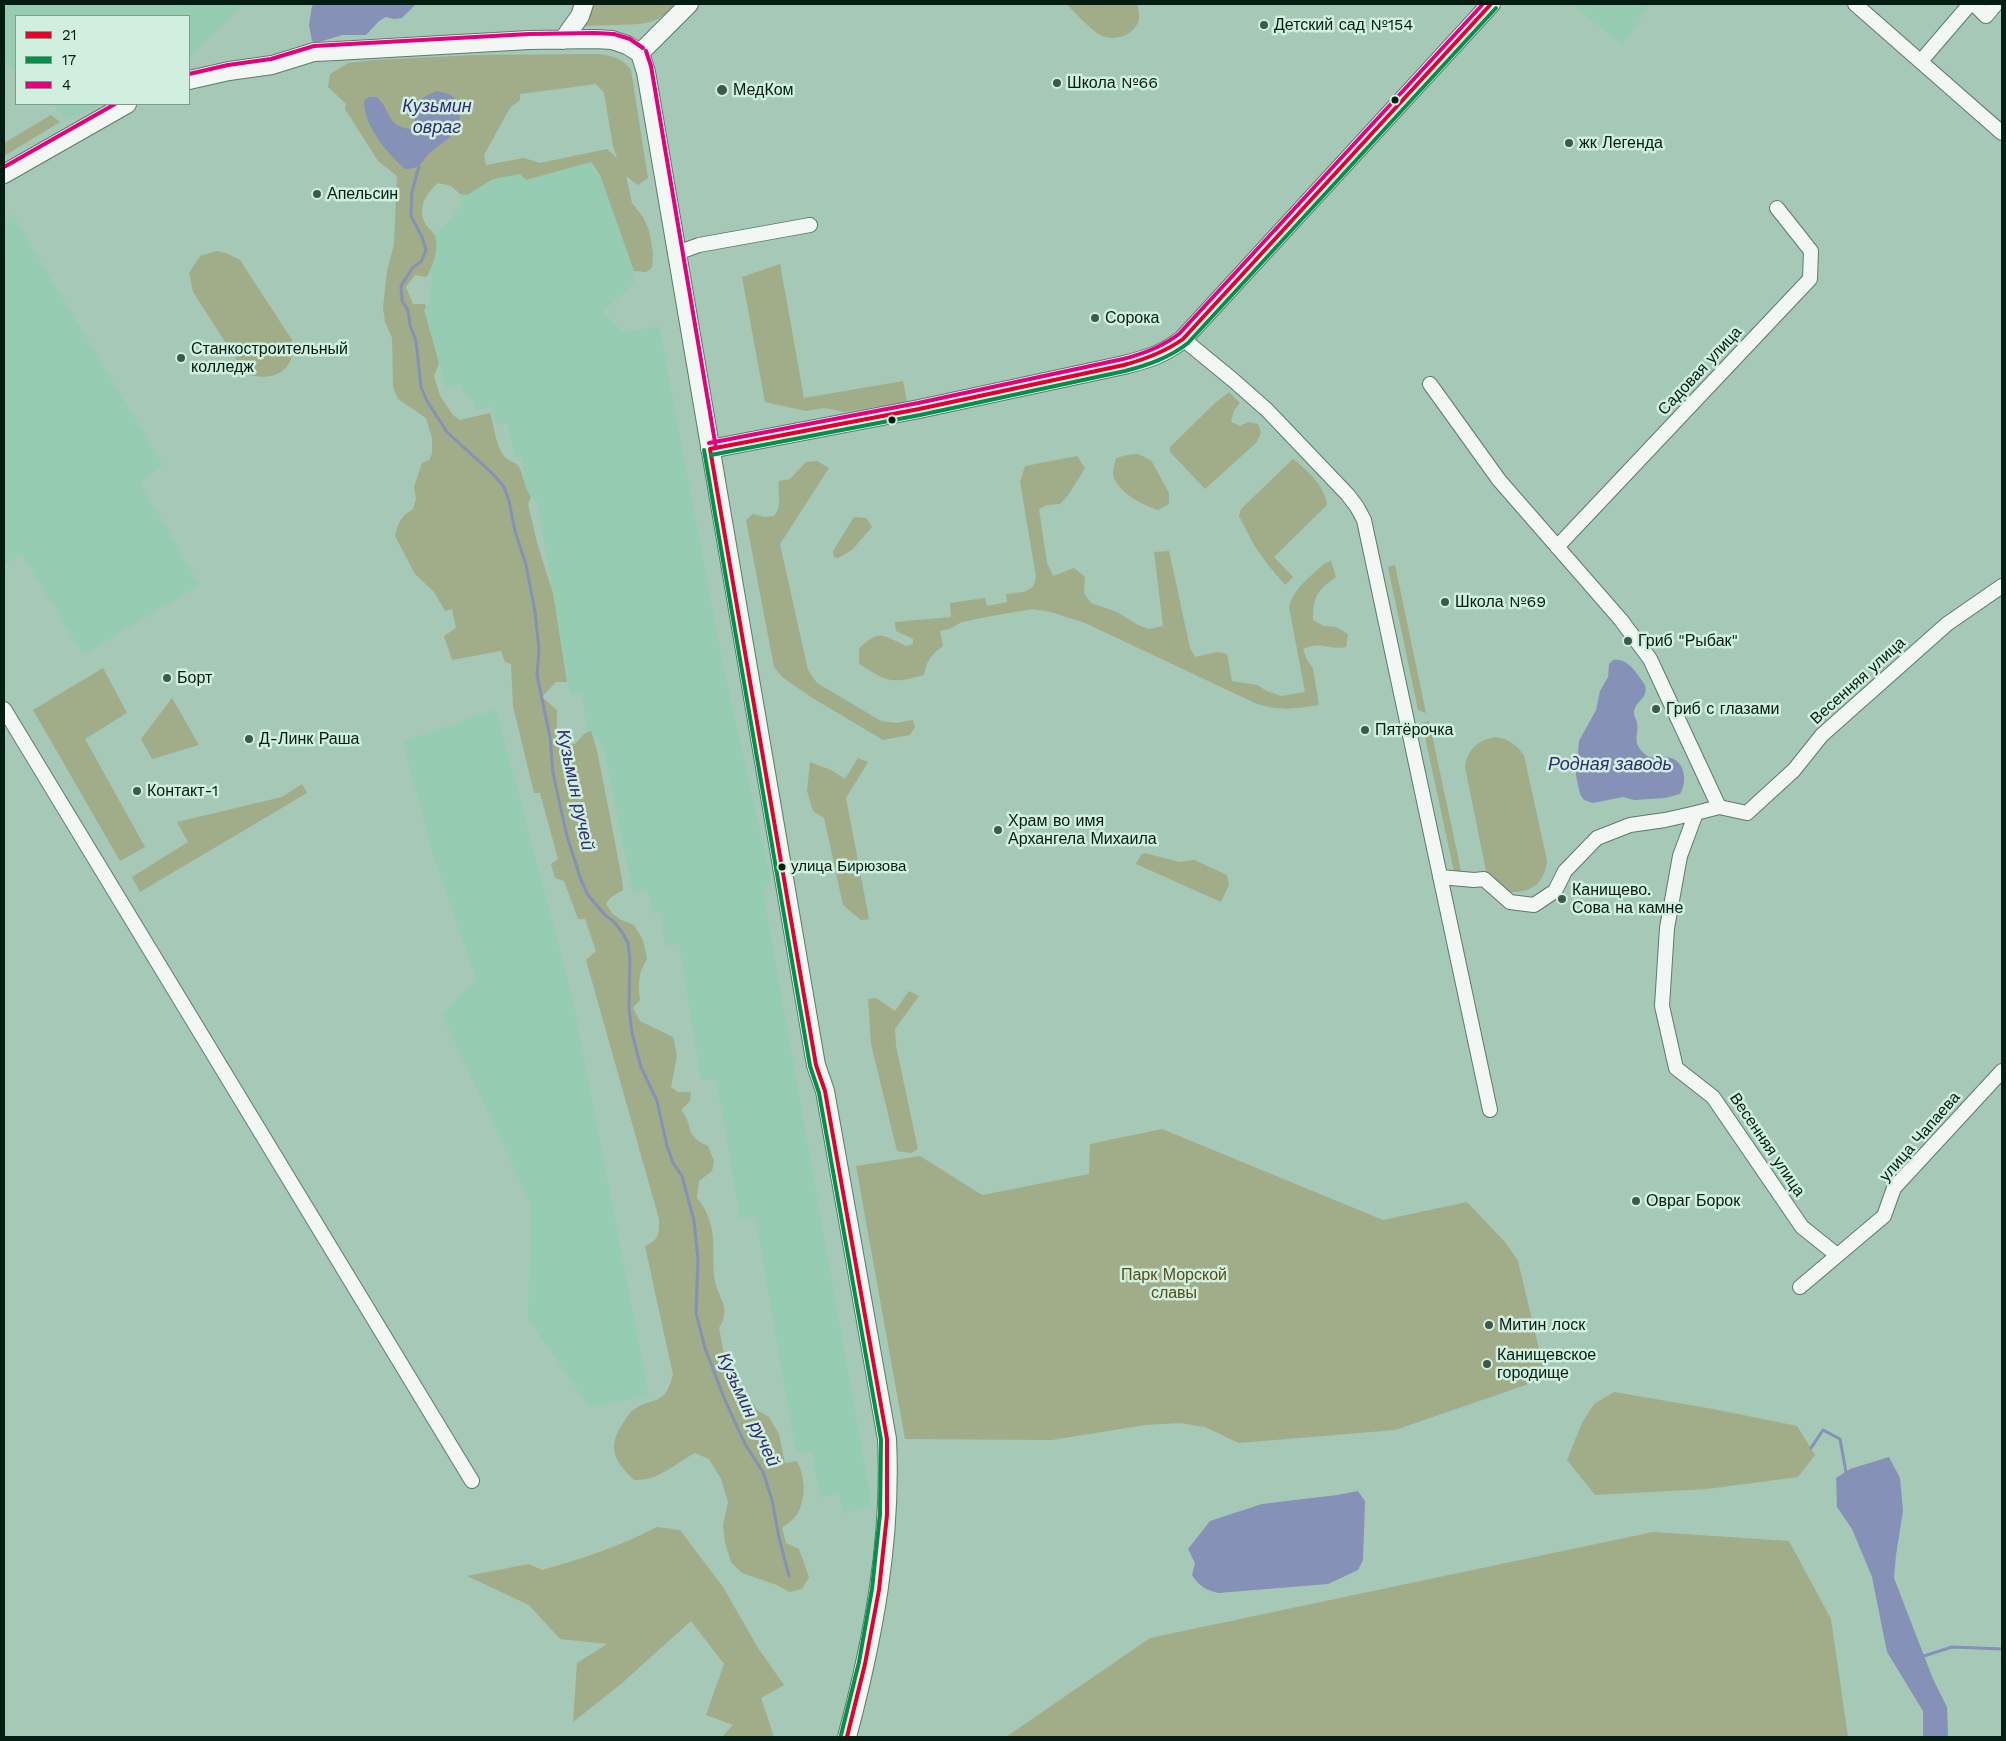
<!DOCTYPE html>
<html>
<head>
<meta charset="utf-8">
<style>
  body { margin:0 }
  #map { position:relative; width:2006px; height:1741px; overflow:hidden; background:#a6c8b7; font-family:"Work Sans",sans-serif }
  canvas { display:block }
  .frame { position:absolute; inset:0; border:5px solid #041d12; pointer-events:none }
  .legend { position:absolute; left:15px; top:15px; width:175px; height:90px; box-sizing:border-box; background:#d1efde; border:1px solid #7f9b8c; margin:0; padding:6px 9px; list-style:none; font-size:15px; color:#041d12 }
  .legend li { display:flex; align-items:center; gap:10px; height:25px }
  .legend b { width:25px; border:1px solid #7f9b8c }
</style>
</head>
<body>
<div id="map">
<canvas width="2006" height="1741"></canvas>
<div class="frame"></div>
<ul class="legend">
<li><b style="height:6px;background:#e4002b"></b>21</li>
<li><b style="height:6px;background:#019148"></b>17</li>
<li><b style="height:6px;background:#e5007d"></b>4</li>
</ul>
</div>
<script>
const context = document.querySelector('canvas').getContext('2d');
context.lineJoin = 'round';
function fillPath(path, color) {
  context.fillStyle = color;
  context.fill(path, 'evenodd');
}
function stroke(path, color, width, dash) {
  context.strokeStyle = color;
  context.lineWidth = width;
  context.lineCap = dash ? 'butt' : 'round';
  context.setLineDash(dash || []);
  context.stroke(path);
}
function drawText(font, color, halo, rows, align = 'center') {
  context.font = font + ' "Work Sans",sans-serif';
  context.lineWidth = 5;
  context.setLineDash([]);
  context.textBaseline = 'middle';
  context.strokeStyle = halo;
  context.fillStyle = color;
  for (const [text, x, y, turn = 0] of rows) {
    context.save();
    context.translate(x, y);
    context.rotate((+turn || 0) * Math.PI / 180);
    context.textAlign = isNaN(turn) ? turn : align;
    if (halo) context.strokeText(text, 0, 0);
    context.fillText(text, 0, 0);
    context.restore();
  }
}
fillPath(new Path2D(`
  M4,4H245L189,58V16H16V72L4,60Z
  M1572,4H1651L1622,45Z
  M52,104H103L67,118Z
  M591,162L594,172L600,175L634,271L635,282L603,312L623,332L659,326L724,670L771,880L763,892L872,1507L842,1513L839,1494L820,1497L812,1451L796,1453L755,1216L740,1219L716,1079L701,1081L679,944L665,946L660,912L652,913L648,890L633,893L603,745L587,734L582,693L570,695L537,502L527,492L521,457H515L507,423L497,425L492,406L475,410L473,400L463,393L461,384L446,388L424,310L431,300L429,292L433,279L430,270L436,251L434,235L447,223L462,204L460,196L467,194L493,179L520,174L527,180Z
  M12,214L163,465L140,483L200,585L83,655L22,554L4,565V219Z
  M496,709L572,995L649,1396L590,1407L528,1319L531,1204L442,1015L476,979L432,852L403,742Z`), '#96ccb1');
fillPath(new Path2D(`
  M592,4H674C660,25 641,24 618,25C606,25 595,26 583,26L592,12Z
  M1066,4H1137C1138,8 1140,14 1139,19C1135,37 1111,43 1097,33C1086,25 1076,13 1066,4Z
  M599,54C613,56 622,58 631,70L648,178L638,185L626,176L632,203L643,217L649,230L653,253L652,268L646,272L634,271L600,175L591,162L526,180L520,174L493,179L467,195L460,194L451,186L438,183C427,193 418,205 424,221C426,226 431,230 434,234C440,248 433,264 427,277L415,275L406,287L413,304H425L426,307L424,310L439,363L434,376L440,396L453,415L460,420L490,413C494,425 496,449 506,458C510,462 516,462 519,467C524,477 525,489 531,497L528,504L537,543L553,593L567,682H556L542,697L557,710V729L564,744H575L584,734L591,731L597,750L622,879L623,890L610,898L606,904L612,913L621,920L634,925L643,940L647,959C638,973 638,984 640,1000L633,1008L640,1021L673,1037L677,1056L671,1087L678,1092H691L690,1101L681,1110C695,1127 683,1135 708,1146L714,1161L712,1171L699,1181L697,1198C718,1224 712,1246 714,1276C716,1297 733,1306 719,1328L726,1364L737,1389L750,1398L757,1410L769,1417L779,1434L785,1463L797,1461C805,1476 806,1495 799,1511C796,1518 787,1524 782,1528L786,1543L799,1549L809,1577L802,1589L789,1592L777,1585L742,1573L731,1562L725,1543L723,1525L728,1502L721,1479L709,1459L695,1453C674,1464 659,1481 634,1480C615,1461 606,1449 623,1423C626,1419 628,1414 632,1411C652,1395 664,1409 673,1375L645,1246C660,1240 659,1233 659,1219L586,960L596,951L585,919H578L564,881L555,878L551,864L558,859L540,793H534L513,706L511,664L505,662L501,651L452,660L444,636L456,628L452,609L445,611L434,592L415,574L395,536C398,523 401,516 413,509L416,499L414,487L422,463L429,460L432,454V438L426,418L398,399L393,387L392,338L385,322L383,308L387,271L394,244L397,176L378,161L345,109L346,104L328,87L330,74L348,63L374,60L476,55ZM596,84L604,93L613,146L617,158L607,149L540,163L524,158L486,165L484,155L510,108L520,100V94Z
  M51,115L60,122L4,156V143Z
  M217,251L226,253L240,260L292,340C298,371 271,384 245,373L193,292L189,273L200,256Z
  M780,264L804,398L903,381L907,402L845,412L824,408L806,411L765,402L742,277Z
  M1229,392L1240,403L1234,410L1231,422L1240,426L1248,422L1258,424L1261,432L1257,442L1205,489L1170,452V447L1215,403Z
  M1138,454L1151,460L1169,493V504L1158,510C1144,506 1115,491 1113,474C1113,469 1115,463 1116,458L1127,455Z
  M1077,456L1085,468L1069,494L1060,504L1047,505L1039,509L1047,563L1053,576L1074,568L1085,577L1084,593L1091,603L1117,612L1138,625L1149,629L1163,626L1154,552L1169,551L1190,648L1195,657L1217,652L1227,654L1232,681L1257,685L1267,691L1281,696L1305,692L1289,607C1294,588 1311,576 1325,563L1331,561L1336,577C1317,591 1313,596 1313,620L1324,626L1336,627L1348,634L1346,647C1327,650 1322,641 1303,649L1307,660L1313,668L1319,705C1294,709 1282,711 1257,704L1085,623L1051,612L1033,609L997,615L962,622L949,629L940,631L943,646C931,655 927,660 924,675C890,684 888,682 859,664V649C878,629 883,635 906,646L913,644V639L896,631L895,622L951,617L950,603L985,598L987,606L1007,602L1006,594L1024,592L1033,587L1036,577L1020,482L1025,466Z
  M1293,459C1308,471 1325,486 1327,505L1274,557L1293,577L1285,585L1268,565L1254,545L1239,516L1241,509Z
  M817,461L829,468L780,544L808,670L817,683L881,721L896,723L913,720L915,727L910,735L883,740L811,697L782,677L774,667L746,520L753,514L765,517L774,516C783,505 777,494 779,481L790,479L806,462Z
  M854,517L866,518L872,527L852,550L838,558L834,557L833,551Z
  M1395,565L1426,713L1418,710L1388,567Z
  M103,668L127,713L85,739L145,847L120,861L33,710Z
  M172,698L199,745L152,759L141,739Z
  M1429,721L1463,880L1456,881L1422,723Z
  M1495,737C1508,738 1516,745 1524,755L1547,861C1544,884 1532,893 1508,892L1487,876L1465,767C1468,749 1477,741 1495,737Z
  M858,758L868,762L846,798L869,919L861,920L843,905L824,818L813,811L807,791L810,762L831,770L845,779Z
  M302,784L307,793L140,892L132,877L188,842L177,822L282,797Z
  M1145,853L1179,862L1194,860L1227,875L1229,885L1221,902L1136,864L1141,855Z
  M909,991L919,996L895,1029L896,1046L918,1149L911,1153L897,1151L871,1044L868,999L876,998L895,1011Z
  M1162,1129L1383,1220L1467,1202L1505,1242L1518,1261L1546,1378L1395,1430L1239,1443L1205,1427L1180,1423L1145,1425L1052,1440L905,1439L856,1166L920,1156L982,1195L1089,1174L1090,1144Z
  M1614,1392L1713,1409L1797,1426L1815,1455L1798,1477L1707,1489L1595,1495L1567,1460L1582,1423L1594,1404Z
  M657,1527L680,1530L723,1587L758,1648L784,1685L761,1698L774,1737H722L733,1725L706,1715L724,1664L691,1621L621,1684L573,1722L577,1663L607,1644L560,1639L529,1605L467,1576L529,1564L542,1570C582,1559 621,1546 657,1527Z
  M1653,1532L1789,1541L1831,1619L1848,1737H1006L1150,1638Z`), '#a1ac89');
fillPath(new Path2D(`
  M316,4H416L402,18L394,19L386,17L379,21L366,35H342L316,43L312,41L309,25L312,6Z
  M437,91C441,92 448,93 452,96C465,106 461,126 450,137C445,142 437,146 432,151C421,160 423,169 405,169C387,153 364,126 364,101L369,97H377C391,110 386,126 410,129L415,125C415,104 416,99 437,91Z
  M1613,660C1629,658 1637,674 1645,685C1648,698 1639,699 1635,708C1632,715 1636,717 1637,723C1639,732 1633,740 1640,749C1652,765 1659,753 1671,758C1686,763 1687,783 1680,794L1665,798L1634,800L1623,797L1593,803L1584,800L1580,794L1576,775L1579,741L1596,710L1600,691L1608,677L1609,664Z
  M1889,1457L1900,1478L1903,1511L1896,1555L1894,1578L1933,1679L1947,1707L1948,1737H1923V1711L1887,1652L1872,1577L1852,1529L1837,1507L1836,1478L1850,1469Z
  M1358,1491L1365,1501L1363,1560L1358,1570L1328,1584L1218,1593C1206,1590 1199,1586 1192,1575L1195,1563L1188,1549L1210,1521L1262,1504L1337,1495Z`), '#8591b7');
stroke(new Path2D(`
  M419,166L412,192L411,216L422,237L426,250L421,262L413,267L401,286L402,301L408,310L410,325L416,341L421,387L427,401L447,432L494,475L504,487L509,501L515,531L526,565L535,612L539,650L537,675L550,737L553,773L567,836L581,880L588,895L605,915L614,922L622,932L628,943L630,960L629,1008L632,1033L641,1067L657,1101L667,1146L673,1163L682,1176L694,1221L698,1260L696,1313L705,1348L724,1398L745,1444L763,1472L772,1500L779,1538L789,1576
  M1811,1448L1823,1430L1840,1439L1846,1472
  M1924,1656L1952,1647L2002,1649`), '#8591b7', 3);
const minor = new Path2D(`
  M1855,4L2002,133
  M1974,4L1986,16L1996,4
  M1921,61L1970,4
  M677,253L699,245L810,225
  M1183,339L1233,380L1267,410L1348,495L1357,507L1364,520L1490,1110
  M1430,384L1499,480L1621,620L1650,659L1719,807L1747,813L1794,770L1822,735L1947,624L2002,586
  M1557,547L1810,279L1811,251L1777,208
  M4,709L472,1481
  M1719,807L1696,813L1680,856L1667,928L1662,1006L1676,1068L1713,1097L1802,1227L1837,1255
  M1440,877L1474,880L1484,879L1510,902L1534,905L1555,891L1565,871L1597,838L1630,825L1665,820L1696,813
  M1800,1287L1884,1216L1894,1188L2002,1071`);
const major = new Path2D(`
  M563,40L580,16L584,4
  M640,53L646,72L816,1065L825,1091L887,1439C892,1540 873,1640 847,1737
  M640,53L689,4
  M189,80L229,71L272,65L314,52L336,51L529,40L595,39L612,40L627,45L640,53
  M4,174L127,104
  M710,449L919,409L1124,365C1148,359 1164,354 1183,339L1491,4`);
stroke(minor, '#5e7a6d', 16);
stroke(major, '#5e7a6d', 20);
stroke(minor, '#f2f7f4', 14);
stroke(major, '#f2f7f4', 18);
stroke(new Path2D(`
  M710,449L816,1065L825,1091L887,1439V1515L879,1590L865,1664L847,1737
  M710,449L919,409L1124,365C1146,359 1165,352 1183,339L1491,4`), '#e4002b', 4);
stroke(new Path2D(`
  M704,450L810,1066L819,1093L881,1440L880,1514L872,1589L859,1662L841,1735
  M711,455L920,415L1125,371C1148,365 1169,358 1188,343L1496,8`), '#019148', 4);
stroke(new Path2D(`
  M646,51L651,66L716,448
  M189,74L228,65L271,59L314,46L529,34L595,33L614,34L630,39L643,48
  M4,167L115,104
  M709,443L918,403L1123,359C1143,354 1162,347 1179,334L1483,4`), '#e5007d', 4);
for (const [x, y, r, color] of [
  [1264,25,5,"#3d594c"],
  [1057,83,5,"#3d594c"],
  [722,90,6,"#3d594c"],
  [1395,100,4.5,"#041d12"],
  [1569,143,5,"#3d594c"],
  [317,194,5,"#3d594c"],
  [1095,318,5,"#3d594c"],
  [181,358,5,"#3d594c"],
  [892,420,4.5,"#041d12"],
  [1445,602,5,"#3d594c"],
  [1628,641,5,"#3d594c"],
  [167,678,5,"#3d594c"],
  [1656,709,5,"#3d594c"],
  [1365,730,5,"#3d594c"],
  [249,739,5,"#3d594c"],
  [137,791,5,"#3d594c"],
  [998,830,5,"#3d594c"],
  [782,867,4.5,"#041d12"],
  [1562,899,5,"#3d594c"],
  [1636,1201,5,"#3d594c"],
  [1489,1325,5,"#3d594c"],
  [1487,1364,5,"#3d594c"]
]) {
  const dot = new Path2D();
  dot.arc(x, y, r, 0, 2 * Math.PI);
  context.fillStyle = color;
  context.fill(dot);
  stroke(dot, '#d1efde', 2);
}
drawText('15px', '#041d12', '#d1efde', [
  ["улица Бирюзова",791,867]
], 'left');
drawText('16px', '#041d12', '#d1efde', [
  ["Детский сад №154",1274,25],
  ["Школа №66",1067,83],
  ["МедКом",733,90],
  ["жк Легенда",1579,143],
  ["Апельсин",327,194],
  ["Сорока",1105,318],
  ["Станкостроительный",191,349],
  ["колледж",191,367],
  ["Школа №69",1455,602],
  ["Гриб \"Рыбак\"",1638,641],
  ["Борт",177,678],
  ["Гриб с глазами",1666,709],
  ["Пятёрочка",1375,730],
  ["Д-Линк Раша",259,739],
  ["Контакт-1",147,791],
  ["Храм во имя",1008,821],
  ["Архангела Михаила",1008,839],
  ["Канищево.",1572,890],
  ["Сова на камне",1572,908],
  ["Овраг Борок",1646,1201],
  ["Митин лоск",1499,1325],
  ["Канищевское",1497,1355],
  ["городище",1497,1373]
], 'left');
drawText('16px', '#041d12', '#d1efde', [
  ["Садовая улица",1700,371,-47],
  ["Весенняя улица",1858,681,-42],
  ["улица Чапаева",1920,1137,-49],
  ["Весенняя улица",1767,1145,56]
]);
drawText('16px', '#554e18', '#d1efde', [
  ["Парк Морской",1174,1275],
  ["славы",1174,1293]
]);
drawText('italic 18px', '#312a74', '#d1efde', [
  ["Кузьмин",437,107],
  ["овраг",437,128],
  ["Родная заводь",1610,765],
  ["Кузьмин ручей",575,790,78],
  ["Кузьмин ручей",748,1410,65]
]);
</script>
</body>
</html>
